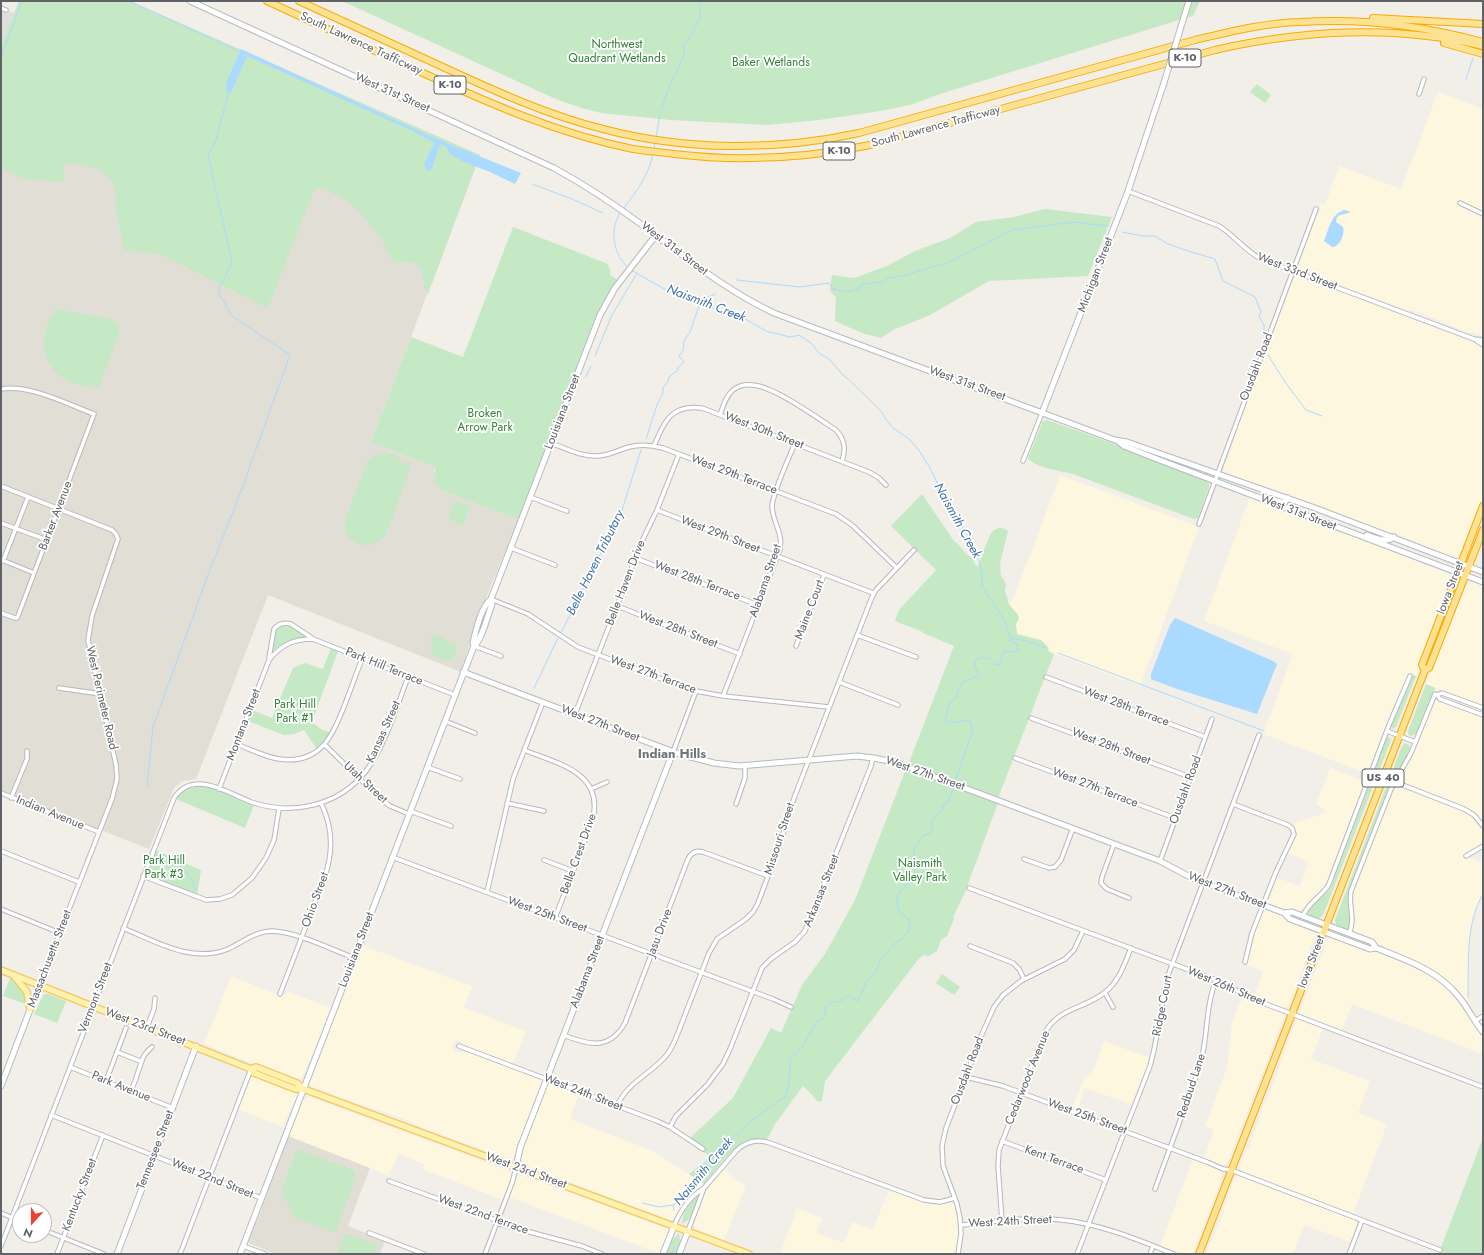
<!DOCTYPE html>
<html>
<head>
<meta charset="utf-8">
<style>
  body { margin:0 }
  #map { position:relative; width:1484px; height:1255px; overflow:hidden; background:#f1efe8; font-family:Jost,sans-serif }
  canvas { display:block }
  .frame { position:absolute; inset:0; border:2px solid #5f6368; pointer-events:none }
  .north { position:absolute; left:12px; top:1203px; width:40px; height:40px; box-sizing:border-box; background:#fff; border:1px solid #bfc1c3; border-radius:50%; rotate:201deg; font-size:11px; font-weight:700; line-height:16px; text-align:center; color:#5f6368 }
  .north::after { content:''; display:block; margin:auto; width:14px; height:18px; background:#ea4335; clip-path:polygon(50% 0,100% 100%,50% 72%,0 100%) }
</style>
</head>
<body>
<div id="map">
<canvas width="1484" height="1255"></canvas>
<div class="frame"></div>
<div class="north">N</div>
</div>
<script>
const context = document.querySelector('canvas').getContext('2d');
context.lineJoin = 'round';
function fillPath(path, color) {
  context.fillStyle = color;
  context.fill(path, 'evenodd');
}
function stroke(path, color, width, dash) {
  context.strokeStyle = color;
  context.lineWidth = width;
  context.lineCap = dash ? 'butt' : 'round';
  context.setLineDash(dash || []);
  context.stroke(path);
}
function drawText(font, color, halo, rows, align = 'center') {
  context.font = font + ' Jost,sans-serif';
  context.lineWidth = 3.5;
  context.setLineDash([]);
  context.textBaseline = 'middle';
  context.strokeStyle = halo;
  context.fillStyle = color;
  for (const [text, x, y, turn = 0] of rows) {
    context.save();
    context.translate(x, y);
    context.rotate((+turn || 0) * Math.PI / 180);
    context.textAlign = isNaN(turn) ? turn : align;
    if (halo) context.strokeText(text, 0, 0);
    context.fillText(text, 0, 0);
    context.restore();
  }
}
fillPath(new Path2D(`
  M1438,92L1483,109V212L1463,201L1461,206L1483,217V336L1472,332L1467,333L1448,324L1413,310L1409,311L1300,271L1298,267L1316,217L1321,211L1320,203L1325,205L1339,166L1401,189Z
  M1296,276L1336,290L1483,346V498L1461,552L1456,556H1450L1393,532L1389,533L1298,499L1227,475L1224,472V468L1244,411L1293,278Z
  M1060,476L1074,480L1199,527L1140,686L964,620L976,588L1012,602Z
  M1250,497L1284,512L1341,533H1346L1409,557L1418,562L1442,571L1449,575L1450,583L1416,676L1409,674L1395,702L1369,774L1263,734L1293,654L1204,621Z
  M1472,582L1483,585V706L1426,684L1466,587Z
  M1438,700L1483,717V821L1472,811L1465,806L1404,783L1401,780V777L1410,760L1433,704L1435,701Z
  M1330,768L1366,782L1328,882L1325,887L1300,912L1271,905L1268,901V899L1277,878L1300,886L1309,862L1288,853L1296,833L1295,828L1291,824L1325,813L1326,810L1316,805Z
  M1396,787H1401L1461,810L1475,820L1483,831V843L1462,855L1483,863V894L1478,902L1472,919L1470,932L1468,1003L1454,987L1433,970L1413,959L1354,933L1353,931L1355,921L1353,895L1380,824L1394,790Z
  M1265,910H1269L1313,929L1315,932V937L1290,1003L1286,1007L1281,1008L1254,997L1263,971L1246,964L1254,934L1262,913Z
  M1334,937L1414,965L1432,975L1445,986L1460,1002L1483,1036V1054L1352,1004L1342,1030L1301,1014L1300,1011L1326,942L1330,938Z
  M361,945L472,986L464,1008L526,1031L513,1064L468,1048L459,1040L454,1042L452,1046L453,1050L456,1052H469L540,1079L542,1081L523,1135L513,1159H508L418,1126L411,1122L380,1110H376L311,1086L310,1083L314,1073Z
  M231,976L280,996L287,994L288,992L332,1008L302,1078L299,1080H295L204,1044Z
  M1242,996L1283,1013L1284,1017L1227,1163L1223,1165L1204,1158L1214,1130L1205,1126L1227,1068L1232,1024Z
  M1297,1019L1323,1028L1311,1059L1370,1081L1358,1113L1387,1124L1353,1214L1276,1185L1242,1171L1240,1168L1242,1159L1249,1147L1257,1126L1262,1109L1269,1095L1280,1066L1283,1055Z
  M1104,1041L1150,1058L1133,1105L1085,1088L1077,1111L1072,1109L1084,1078L1092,1074Z
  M253,1076L296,1093L297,1096L294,1104L289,1111L284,1125L285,1128L238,1109L250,1078Z
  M551,1083L579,1094L570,1119L653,1151L704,1184L682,1206L675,1218L671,1220L522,1164L520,1160L528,1135L547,1085Z
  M309,1097L509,1171L511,1173V1176L503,1200L422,1169L424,1164L398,1154L389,1176L288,1136L304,1099Z
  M1193,1159L1222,1169L1223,1172V1174L1193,1254H1181L1160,1246Z
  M723,1169L734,1178L746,1186L724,1240L696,1229L693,1224L705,1193Z
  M522,1175L668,1229L669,1232L661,1254L509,1197L517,1178Z
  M1238,1176L1355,1220L1357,1225L1351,1242L1304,1225L1293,1254H1206L1224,1212L1223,1208L1235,1178Z
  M889,1190L929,1204H942L951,1202L954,1203L958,1218L959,1235L956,1254H780L797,1208L822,1218L817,1233L844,1243L852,1222L873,1229Z`), '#fef7e0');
fillPath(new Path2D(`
  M1,8L14,13L1,46Z`), '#e0deda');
fillPath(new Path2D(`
  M19,1H130L480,155L371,442L435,467L434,472L441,490L519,520L492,583L477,621L461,672L268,595L196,779L182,781L174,788L149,849L4,792L1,800V46Z
  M288,1136L370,1168L348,1226L385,1241L380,1254H275L249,1243L248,1241L262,1209L261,1207Z`), '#e1ded6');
fillPath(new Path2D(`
  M19,1H130L480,155L428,294C426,291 424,288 424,285C422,276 424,264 411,262C406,261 400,263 395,262L390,256L380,237L361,213L348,201L322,188L316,189L313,192L268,308L160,254L124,250C122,236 118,221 116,207C115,200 117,192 114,186C106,166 83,164 64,163V182L25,179L1,168V46Z
  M342,1H1200L1193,16L1179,20L940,94L910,105L880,111L819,120L766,125L671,120L601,113L582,108L558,100Z
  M1257,84L1271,95L1265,103L1250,92Z
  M1045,209L1112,217L1088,276L989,281L930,315L893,330L881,338L862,333L835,321L836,298L830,290L832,275L854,278L887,266L915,251L950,238L976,222L1014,217Z
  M513,227L608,264L610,270V275L618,280L608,296L596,318L519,520L441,490L435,483V467L371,442L411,337L463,357Z
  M55,309L112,319L119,326V333L99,387C52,388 29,349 55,309Z
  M1047,420L1120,446L1207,481L1209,483V487L1198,518L1194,519L1073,474C1062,471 1035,468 1028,458L1043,421Z
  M385,452L397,456L405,467L408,462L412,464L385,537H383C369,554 342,543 345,521L367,462L374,455Z
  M922,494L954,541C963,547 962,553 973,558L975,564L978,567C981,559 988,536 993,531C997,527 1003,527 1008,531L1000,563L1001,576L1004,580L1006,585L1005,591L1009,604L1018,615L1019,619L1016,624L1017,634L1041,640L1049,648L1048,651L1054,654L998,798L908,765L954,646L923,633V632L895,621L899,610L936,570L891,526Z
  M455,501L470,506L463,525L448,519Z
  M282,625C290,624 301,631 305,637C293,639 284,642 274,650L273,649C274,640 273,630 282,625Z
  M440,635L446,641L457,646L454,657L451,660L447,661L430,654L432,650L431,636Z
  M331,648L338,651L312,722L321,729L331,733L317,749L304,730L294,734L284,735L248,721L252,710L272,718L293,668L305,663L323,669Z
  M1413,675L1416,676L1396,727L1392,729L1391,726Z
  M1426,684L1435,688L1416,734L1411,736L1408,734V731Z
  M1389,737L1391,740L1324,913L1321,917L1318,919L1309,916L1308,911C1313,901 1325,897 1331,887L1371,781L1386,738Z
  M1405,743L1409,745L1410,750L1387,794L1349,893C1347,905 1352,916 1349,928L1346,930L1337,927L1335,920L1402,746Z
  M906,769L998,803L965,892L953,917L954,919L947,936L941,940L937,951L929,956L923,955L917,961L825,1081L822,1101L818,1102L812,1095L803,1086L775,1124L767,1140C738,1134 721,1165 704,1184L689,1174L711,1157L702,1151L704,1147L690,1138L733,1098L771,1028L781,1033L802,985L825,954L855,900Z
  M198,786L208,787L254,805L245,828L176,799L182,792Z
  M155,850L201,870L197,896L148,875L147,872Z
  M942,974L960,987L954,995L936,983Z
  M10,978C22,983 26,994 28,1005L3,996Z
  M44,994H48L66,1001L57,1023L34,1014Z
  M1483,1138V1254H1438L1440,1250Z
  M297,1149L353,1170L356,1178L335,1233L294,1217L282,1191Z
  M701,1192C697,1204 694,1218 682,1224C682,1211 692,1200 701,1192Z
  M345,1233L378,1245L375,1254H337Z
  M679,1233L680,1242L677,1254H665L671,1241Z`), '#c5e8c5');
fillPath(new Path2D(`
  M241,49L439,140L521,173L515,184L490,172L462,161L450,154L446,146L440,144L432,169L427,171L424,164L435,143L415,132L247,56L231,93L227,92L226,83Z
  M1344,210L1348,211L1350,212C1344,216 1337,212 1336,222L1343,227C1345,234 1340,247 1332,247L1324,241C1329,229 1331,214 1344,210Z
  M1175,618L1273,661L1277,664L1257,714L1174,688L1151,679V674L1170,625Z`), '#aadaff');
stroke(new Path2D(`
  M129,1L241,52
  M1,57L22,1
  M1466,79L1473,58
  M661,110L668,90L683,57L685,52L683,46L692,34L700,18V4L702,1
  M656,137L660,114
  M654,149L655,142
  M532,184L572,199L603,213
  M623,209C636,192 649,175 653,154
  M620,213C609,230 613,255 629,268
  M1122,232L1143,236H1155L1166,243L1185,250L1215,259L1223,281L1255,297L1261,312L1259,316L1264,325V331
  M631,270L668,291L700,303H705L713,308L742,317L766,331L790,337L799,335L811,343L820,354L829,359L844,376L847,378L881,411L885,418L893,428L908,438L918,449L930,468L955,520L962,526L974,547L981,567L982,586L1003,618L1011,638L1010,641L1016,643L1018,649L1017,652L1007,651L1003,653L1000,664L996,665L989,658H978L975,662V667L979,676L962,682L961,687L958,690L957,697L949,704L945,720L947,722H955L968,720L970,721L972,727V733L955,781
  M737,280L800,287L829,283L833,289L846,292L859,289L862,284L882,282L888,278L909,275L912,273L950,262L1012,230L1074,222L1106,226
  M1268,355L1285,382L1306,410L1322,416
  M595,356L612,315L636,275
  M586,377L591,366
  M646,439L657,405L663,393V388L668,382L669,377L678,370L677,368L684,362L679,356L683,351L684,341L690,332L700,303L704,299L715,294
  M562,631L614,527L622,514V510L641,450
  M1012,638L1026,641L1046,648
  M1058,653L1264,731
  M534,688L558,638
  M147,786L153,727L209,572L240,494L290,355L231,315L218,291L232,262L208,156L216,140L229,91
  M161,853C177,864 189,869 196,890
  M1468,997C1469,962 1465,925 1483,894
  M642,1203L659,1207L673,1205
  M674,1210L673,1205L677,1203L688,1187L705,1168L718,1159L735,1135L741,1133L750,1122L760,1114L785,1097L789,1083L790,1060L802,1047L817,1021L824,1018L826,1006C830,1002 834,1002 840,1001C844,1000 845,997 849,996L858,1001L866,983L875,973L880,961L895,943L904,937L910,928L909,919C902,915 897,911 897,902C897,888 910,887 914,874C917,865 913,856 914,850C916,845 920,841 922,836L929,834L933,829L931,824L936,815L942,811L943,805L948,802L954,786
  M671,1254L674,1247`), '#aadaff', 1);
const street = new Path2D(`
  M1,8L6,10
  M1419,94L1424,79
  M1128,191L1219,226C1234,235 1245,251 1261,259L1474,339L1483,345
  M1460,203L1483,214
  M1474,339L1483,340
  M1,389C30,384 67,404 94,414L18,616L17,618H15L1,613
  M720,415C723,406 726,396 733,390C738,386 746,384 753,385C775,387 816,417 836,430C845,440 846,449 842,461
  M551,443C567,449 582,457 599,456C610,455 619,450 629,447C640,444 652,445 663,448L836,514L852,525L897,568
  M654,446C664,421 672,404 702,408L869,472L879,478L886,485
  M1023,461L1042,413
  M1,486L112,530L116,534L118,539L92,616L88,640L116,765L117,779L112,799L39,986
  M530,497L567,511
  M657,510L873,593
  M1,523L47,540
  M1199,524L1316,209
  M511,548L555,565
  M635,558L758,605
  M2,560L34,573
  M3,561L28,497
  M491,599L528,614L578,647L690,690L723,696L829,707
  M617,606L740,654
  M857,635L916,657
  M474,646L501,656
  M796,646L824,575
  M269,658L274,629C279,623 284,622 291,624L312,638
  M1046,677L1205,737
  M839,682L898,705
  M59,688L101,694
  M1437,695L1440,699L1483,715
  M723,696L780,549C783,532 773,523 772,507C772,494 789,458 795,443
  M575,714L643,539L657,510L679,454
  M1031,718L1190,777
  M445,721L475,733
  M1387,731L1415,742
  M236,744C250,749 265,757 279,759C320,765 333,736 345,704C351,689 356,674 362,659
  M325,745L379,798L390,806L409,814
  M524,750C559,764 606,773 592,822L555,918
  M673,752L696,691
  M1015,758L1175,818
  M427,767L460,779
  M1395,782L1464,809L1474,815L1483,826
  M219,789L269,660C281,645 293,639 313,639L455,695
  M591,789L607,782
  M1,793L99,832
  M11,798L27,759V751
  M507,803L544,811
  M736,804L745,778V766
  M1233,804L1288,825L1292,828L1294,834L1276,872L1252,933L1245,962
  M410,811L451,826
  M1114,844L1102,877L1101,883L1107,889L1129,898
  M1,851L79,882
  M1466,856L1483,846
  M392,857L773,999L791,1007
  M1024,859L1049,868L1055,867L1061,860L1073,828
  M544,860L573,871
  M1160,861L1212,719
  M143,876L206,900L220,899L232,895L252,878L266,858L274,840L279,809
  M969,888L1216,980L1258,1001L1483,1087
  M487,892L513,779L543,702
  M1,909L60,933
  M1303,916C1308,902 1322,897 1329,884L1389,725L1410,676
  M123,928C155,941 192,964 228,949C243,942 255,931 273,931C296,932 331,949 354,958
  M1349,934C1356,917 1348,907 1351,891L1391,789L1411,753L1435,694L1437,695L1442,693L1483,708
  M970,946L1013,963L1019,969L1024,979
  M1105,993L1113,1007
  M280,994L324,879C333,854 333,827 321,803
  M1475,1021L1483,1016
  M147,1027L154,1009L155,998
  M563,1035C589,1045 609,1051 625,1023L688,859C691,853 696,850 703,852L768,876
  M459,1046L657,1121L670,1127L703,1149
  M117,1052L140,1061
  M70,1067L173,1108
  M966,1077L1003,1086L1207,1162L1223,1169L1231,1170
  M106,1081L126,1028
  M131,1091C134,1084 137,1076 139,1069C143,1059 142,1055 152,1047
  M617,1106C627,1083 649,1075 665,1057C670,1052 673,1045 676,1038L709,953L717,939L746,919L753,912L758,903L779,847L794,798L872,597L876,590L914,550
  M51,1115L261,1198
  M670,1127L676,1116L707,1085L723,1064L730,1049L762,968L772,958L795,942L805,931L871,766L873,758
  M1002,1141L1106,1180
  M1231,1170L1440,1250
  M389,1181L493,1219L500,1224L582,1246L602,1254
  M1155,1189L1200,1066C1208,1038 1205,1008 1216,980
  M1,1213L20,1221
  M1002,1221L998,1166L999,1150L1044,1034C1059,1007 1082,1010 1104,993C1119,982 1124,965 1131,948
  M961,1225C994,1222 1029,1216 1062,1220C1101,1224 1138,1240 1174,1254
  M674,1226C680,1211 690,1197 704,1188L737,1150C747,1141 758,1139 770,1143L924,1200L940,1202L955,1198
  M44,1230L104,1254
  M688,1231L704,1188
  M369,1233L424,1254
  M1,1246L174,798C180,789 189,784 199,784C215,784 236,796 251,802C292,816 339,806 366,771C385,746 397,706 408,677
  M243,1246L265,1254
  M57,1254L103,1135
  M180,1254L251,1069
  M485,1254L512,1183L516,1168
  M958,1254L961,1234L960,1218L957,1204L943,1166L942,1146L946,1128L982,1034L994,1007L1003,995L1021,981L1065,959L1074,950L1083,931
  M1077,1254L1150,1066L1154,1050L1167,978L1259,735
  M1150,1254L1153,1246
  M1349,1254L1362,1220`);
const secondary = new Path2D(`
  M190,1L554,168C583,184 611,202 638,222C683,255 723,289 774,313L1115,440L1127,442L1315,508L1483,572
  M1183,20L1189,1
  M1042,413L1127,194L1163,86
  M1118,441L1124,446L1162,461L1483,582
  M1270,499L1284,503L1288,498
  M1367,535C1374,538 1388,543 1394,537
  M474,646L473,643C476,630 481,607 491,599L600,315L615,288L656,235
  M463,672L679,754L714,763L739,766L857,756L873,758L895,762L1160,861L1192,878L1284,913L1290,919L1370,949L1376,948C1407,960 1437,970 1459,997C1468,1008 1474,1021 1483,1032
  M1284,913L1292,912L1372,942L1376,948
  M1,1086L39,986
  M516,1168L520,1148L673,752
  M117,1254L196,1046
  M240,1254L474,646C482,640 488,614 492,604L491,599
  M663,1254L674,1226
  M679,1254L688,1231`);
const primary = new Path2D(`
  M1,970L251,1069L254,1073L295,1089H303L309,1091L749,1254
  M15,977L27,992L30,1009
  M251,1069L256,1067L297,1083L303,1089`);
const highway = new Path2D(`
  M267,1C319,25 371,49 423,73C491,104 559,134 633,149C646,151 660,152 674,154C741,162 803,159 870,145L1215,50C1303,30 1395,25 1483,46
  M299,1C347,23 395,45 443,67C495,91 547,115 603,129C686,151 776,151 859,133L1195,40C1229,32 1264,23 1300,22C1363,18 1421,25 1483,42
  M1373,18L1483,24
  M1444,43L1483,54
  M1425,670L1422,665L1483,506
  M1199,1254L1425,670L1429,668L1483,530`);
stroke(street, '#b5b8bc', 5.5);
stroke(secondary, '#b6babf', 7);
stroke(primary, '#f2c960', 8);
stroke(highway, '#f9ab00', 8);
stroke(street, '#fff', 3.5);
stroke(secondary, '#fff', 5);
stroke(primary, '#fff2af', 5.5);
stroke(highway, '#fde293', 6);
const secondaryBridge = new Path2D(`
  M1163,86L1183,20`);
stroke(secondaryBridge, '#b6babf', 7, []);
stroke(secondaryBridge, '#fff', 5);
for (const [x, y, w] of [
  [1185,58,32],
  [450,85,32],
  [839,151,32],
  [1383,778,42]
]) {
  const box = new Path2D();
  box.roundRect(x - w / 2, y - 9, w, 18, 3);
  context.fillStyle = '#fff';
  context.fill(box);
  stroke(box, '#5f6368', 1);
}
drawText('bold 11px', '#5f6368', null, [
  ["K-10",1185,58],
  ["K-10",450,85],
  ["K-10",839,151],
  ["US 40",1383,778]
]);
drawText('12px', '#5f6368', '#fff', [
  ["South Lawrence Trafficway",361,44,25],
  ["West 31st Street",392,93,24],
  ["South Lawrence Trafficway",936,127,-15],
  ["West 31st Street",674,249,37],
  ["West 33rd Street",1297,272,21],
  ["Michigan Street",1096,275,-69],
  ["Ousdahl Road",1257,367,-69],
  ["West 31st Street",967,384,20],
  ["Louisiana Street",563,412,-69],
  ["West 30th Street",764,431,21],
  ["West 29th Terrace",734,475,21],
  ["West 31st Street",1298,513,21],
  ["Barker Avenue",56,516,-69],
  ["West 29th Street",720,535,21],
  ["West 28th Terrace",697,581,21],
  ["Alabama Street",766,581,-71],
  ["Belle Haven Drive",626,583,-69],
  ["Iowa Street",1451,588,-69],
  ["Maine Court",810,610,-69],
  ["West 28th Street",678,630,21],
  ["Park Hill Terrace",384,667,22],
  ["West 27th Terrace",653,675,20],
  ["West Perimeter Road",101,698,77],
  ["West 28th Terrace",1126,707,21],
  ["West 27th Street",600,724,21],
  ["Montana Street",244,725,-69],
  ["Kansas Street",384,732,-66],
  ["West 28th Street",1111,747,21],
  ["West 27th Street",925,774,19],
  ["Utah Street",365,783,43],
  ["West 27th Terrace",1095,788,21],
  ["Ousdahl Road",1186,790,-70],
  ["Indian Avenue",50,813,22],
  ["Missouri Street",780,839,-72],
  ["Belle Crest Drive",579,854,-70],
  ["Arkansas Street",822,891,-68],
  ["West 27th Street",1227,891,21],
  ["Ohio Street",316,900,-70],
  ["West 25th Street",547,915,20],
  ["Jasu Drive",660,933,-69],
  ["Louisiana Street",357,950,-69],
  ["Massachusetts Street",50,959,-69],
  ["Iowa Street",1312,962,-69],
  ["Alabama Street",588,972,-69],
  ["West 26th Street",1226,987,23],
  ["Vermont Street",96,998,-69],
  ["Ridge Court",1163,1006,-79],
  ["West 23rd Street",145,1027,21],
  ["Ousdahl Road",968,1071,-69],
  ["Cedarwood Avenue",1028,1078,-68],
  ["Redbud Lane",1192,1086,-72],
  ["Park Avenue",121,1087,22],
  ["West 24th Street",583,1093,21],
  ["West 25th Street",1087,1117,20],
  ["Tennessee Street",156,1150,-69],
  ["Kent Terrace",1054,1160,20],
  ["West 23rd Street",526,1171,20],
  ["West 22nd Street",212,1179,22],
  ["Kentucky Street",80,1195,-69],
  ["West 22nd Terrace",483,1215,20],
  ["West 24th Street",1010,1222,-3]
]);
drawText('12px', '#348238', '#fff', [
  ["Northwest",617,45],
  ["Quadrant Wetlands",617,59],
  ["Baker Wetlands",771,63],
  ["Broken",485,414],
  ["Arrow Park",485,428],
  ["Park Hill",295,705],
  ["Park #1",295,719],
  ["Park Hill",164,861],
  ["Park #3",164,875],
  ["Naismith",920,864],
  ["Valley Park",920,878]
]);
drawText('italic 13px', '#4174aa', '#fff', [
  ["Naismith Creek",706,304,21],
  ["Naismith Creek",957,521,61],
  ["Belle Haven Tributary",596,563,-64],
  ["Naismith Creek",704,1172,-50]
]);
drawText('bold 13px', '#70757a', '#fff', [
  ["Indian Hills",672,755]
]);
</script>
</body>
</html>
